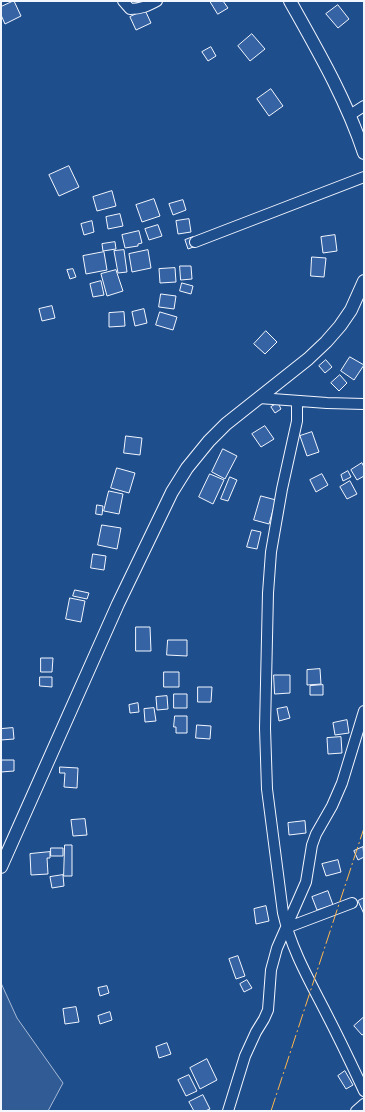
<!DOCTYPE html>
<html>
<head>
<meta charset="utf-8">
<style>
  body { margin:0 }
  #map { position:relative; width:365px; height:1112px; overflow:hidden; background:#1f4e8c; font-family:Lora,serif }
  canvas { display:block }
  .frame { position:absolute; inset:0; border:2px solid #f2f6ff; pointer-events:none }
</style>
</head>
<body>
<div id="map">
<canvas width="365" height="1112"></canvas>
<div class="frame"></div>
</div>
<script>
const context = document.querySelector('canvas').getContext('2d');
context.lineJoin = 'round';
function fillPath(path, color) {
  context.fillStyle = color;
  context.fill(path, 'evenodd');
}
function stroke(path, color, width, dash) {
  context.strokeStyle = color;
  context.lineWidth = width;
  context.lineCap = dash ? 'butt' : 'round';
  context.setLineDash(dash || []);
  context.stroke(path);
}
const built = new Path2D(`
  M1,983L17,1018L63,1083L48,1111H1Z`);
fillPath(built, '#305b95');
stroke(built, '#a8bbd7', 1);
const building = new Path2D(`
  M14,1L21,16L5,24L1,15V7Z
  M210,1H223L228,8L218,14Z
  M338,5L349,19L338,28L326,14Z
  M145,10L151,23L136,30L130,17Z
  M252,34L265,49L250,61L238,46Z
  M211,47L216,56L208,61L202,52Z
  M271,89L283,106L269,116L257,99Z
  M69,166L79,187L59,196L49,175Z
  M112,191L116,206L97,211L93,197Z
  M154,199L160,216L142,222L136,205Z
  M183,200L186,210L173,215L169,204Z
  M120,214L123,226L108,229L106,217Z
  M189,219L191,232L178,234L176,221Z
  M92,221L94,232L84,235L81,224Z
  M158,225L162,236L149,240L145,229Z
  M139,231L142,243L138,244V246L125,248L122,235Z
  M335,235L337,251L323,253L321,237Z
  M193,237L196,246L188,249L185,240Z
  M115,242L116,249L103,251L102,244Z
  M124,250L127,272L118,273L114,251Z
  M148,250L151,268L132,272L129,254Z
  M104,252L107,270L86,274L83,256Z
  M312,257L326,258L324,277L311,276Z
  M180,266H191L192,279L181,280Z
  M175,268L176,282L160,283L159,269Z
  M73,269L76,277L70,279L67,270Z
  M116,270L123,291L107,296L101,274Z
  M101,281L104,295L93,297L90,284Z
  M182,283L193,286L191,294L180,291Z
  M161,294L176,296L174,309L159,307Z
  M52,306L55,318L42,321L39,309Z
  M144,309L147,323L135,326L132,312Z
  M124,312L125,326L109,327V313Z
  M160,312L177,317L173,330L156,325Z
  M266,331L277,342L265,354L254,344Z
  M350,357L364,365L354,380L341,371Z
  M326,360L332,367L325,373L319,366Z
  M340,375L347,383L339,391L331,383Z
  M278,403L281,409L275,413L271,407Z
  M265,426L274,439L261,447L252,434Z
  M312,432L319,452L307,456L300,436Z
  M126,436L142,438L140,455L124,453Z
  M223,449L237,456L225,479L212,472Z
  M362,463L364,467V476L357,480L351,470Z
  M117,468L135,473L129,493L111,488Z
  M348,471L351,477L343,481L341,475Z
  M210,474L224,480L213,504L199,497Z
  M322,474L328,485L316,492L310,480Z
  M230,477L237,480L228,501L221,499Z
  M350,481L357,494L347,499L340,487Z
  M109,491L123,494L119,514L104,511Z
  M261,496L276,500L269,524L254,520Z
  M97,505L103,506L102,515L96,514Z
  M102,525L121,528L117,549L98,545Z
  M252,530L261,532L257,549L247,547Z
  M93,554L106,556L104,570L91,568Z
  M75,590L89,593L87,599L73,596Z
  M70,598L85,601L81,622L66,619Z
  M136,627H150L151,651H136Z
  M168,640H187V656L167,655Z
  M41,658H53L52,672H41Z
  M320,669L321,684L307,685V670Z
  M164,672H179V687H164Z
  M274,675H290V693L275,694Z
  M40,677H52V687L40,686Z
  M323,685V695H310V686Z
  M198,687H212L211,702H198Z
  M174,694H187V708H174Z
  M167,696L168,709L157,710L156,697Z
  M138,703L139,712L130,713L129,705Z
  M287,707L290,718L279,721L277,709Z
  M154,708L156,721L145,722L144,709Z
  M175,716H187V733H176V727H174Z
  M347,720L349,733L335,735L333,723Z
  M197,725L211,726L210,739L196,738Z
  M13,728L14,739L1,740V729Z
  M341,737L342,753L328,754L327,738Z
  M1,760H14V771L1,772Z
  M60,767L78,768L77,788L64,787L65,773H60Z
  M85,819L87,835L73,836L71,820Z
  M305,821L306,833L289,835L288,823Z
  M65,845H72V876H64Z
  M363,847L364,857L358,860L354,851Z
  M51,848H63V856H51Z
  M50,852V858H47L48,874L31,875L30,854Z
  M338,860L341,872L326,876L322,864Z
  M63,875L64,886L52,888L50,877Z
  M328,891L333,905L317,910L312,897Z
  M364,898V914L358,901Z
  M266,906L269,921L256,924L254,909Z
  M238,956L245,976L236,979L229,959Z
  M247,980L252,988L244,992L240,984Z
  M107,986L109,993L100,996L98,988Z
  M76,1007L79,1022L65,1024L63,1009Z
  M110,1012L112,1020L100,1024L98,1016Z
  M364,1017V1034L362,1035L354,1026Z
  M167,1043L171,1054L159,1058L156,1047Z
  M207,1059L217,1080L200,1089L190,1068Z
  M345,1071L353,1085L346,1089L338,1076Z
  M189,1075L197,1091L186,1096L178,1080Z
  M203,1095L210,1109L205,1111H194L189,1102Z`);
fillPath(building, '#3563a3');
stroke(building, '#f2f6ff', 1);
const minor = new Path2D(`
  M123,1L130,9C141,9 148,6 157,1
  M350,115L364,106
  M195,242L364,177
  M259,398L327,403L364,404
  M297,401V421L282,489L271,552L268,593L265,728L267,789L283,913C291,948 308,978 324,1009C338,1036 351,1063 364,1091
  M286,928L352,903
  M228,1111L245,1056L256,1032L264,1019L268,1010L271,970L277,948L306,882L312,845L316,834L332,806L342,783L364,711
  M356,1111L364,1104`);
const major = new Path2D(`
  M290,1C318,51 346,99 364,153
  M1,867L118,604L172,492L187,468L209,441L226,424L308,359L326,342L340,326L351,310L364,281`);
stroke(minor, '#f2f6ff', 12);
stroke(major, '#f2f6ff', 14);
stroke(minor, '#1f4e8c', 10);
stroke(major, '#1f4e8c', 12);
stroke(new Path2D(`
  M271,1111L364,828`), '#ffb74d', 1, [14, 3, 2, 3]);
</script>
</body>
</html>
